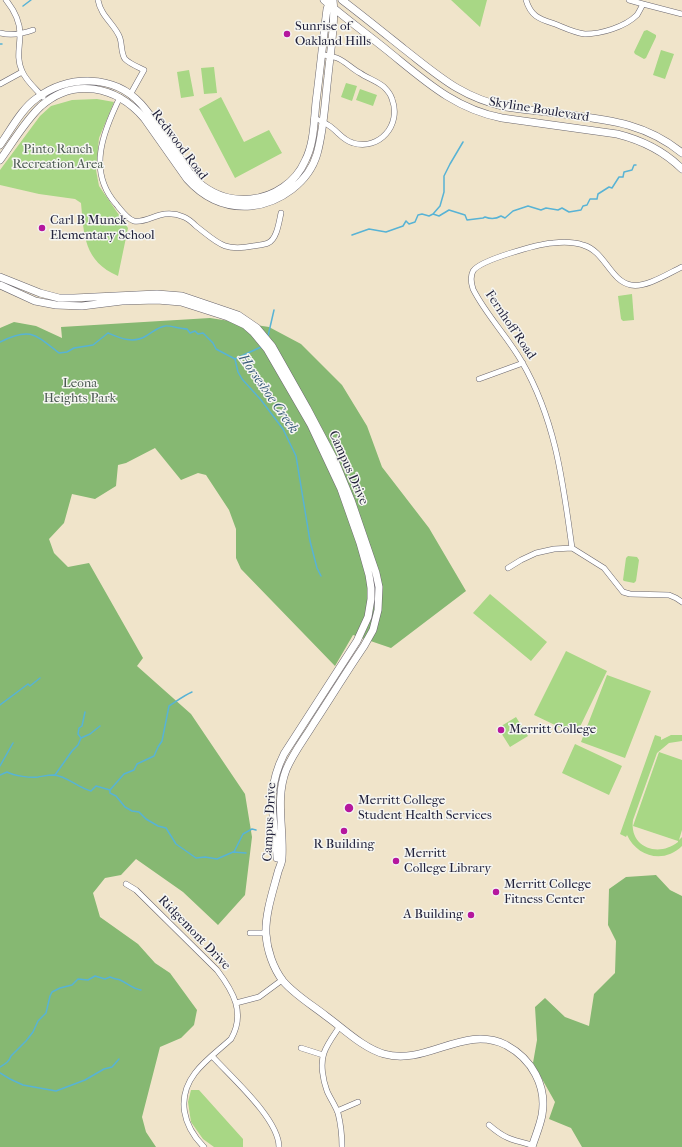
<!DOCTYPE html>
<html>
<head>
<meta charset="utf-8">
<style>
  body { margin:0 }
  canvas { display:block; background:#f0e4ca }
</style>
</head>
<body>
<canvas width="682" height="1147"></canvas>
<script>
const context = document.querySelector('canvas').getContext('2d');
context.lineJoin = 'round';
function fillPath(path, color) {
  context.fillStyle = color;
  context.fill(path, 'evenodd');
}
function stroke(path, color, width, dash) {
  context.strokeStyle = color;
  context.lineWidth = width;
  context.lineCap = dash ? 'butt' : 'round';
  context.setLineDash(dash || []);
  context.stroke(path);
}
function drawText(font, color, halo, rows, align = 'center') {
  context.font = font + ' "IM FELL French Canon",serif';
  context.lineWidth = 3;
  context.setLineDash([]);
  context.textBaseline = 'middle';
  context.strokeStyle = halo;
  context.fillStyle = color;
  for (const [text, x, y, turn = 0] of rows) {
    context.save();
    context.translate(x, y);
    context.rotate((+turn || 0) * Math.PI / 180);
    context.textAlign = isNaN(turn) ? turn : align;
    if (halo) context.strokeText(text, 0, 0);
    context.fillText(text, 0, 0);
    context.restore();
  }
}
fillPath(new Path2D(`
  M451,0H487L480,27Z
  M647,30L656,35V37L646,58L644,59L635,54L634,52L644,31Z
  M661,50L674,54L665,79L653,75Z
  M214,67L217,93L204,94L201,68Z
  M189,70L194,96L181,98L177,72Z
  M346,83L357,86L352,101L341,97Z
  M360,89L377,95L373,106L356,100Z
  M221,97L244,142L269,130L282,153L235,178L199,109Z
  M97,99L114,102L99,138L96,170L99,186L128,228L118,276C84,261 84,236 81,203L75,199L39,194L0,185V170L40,116L51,106L72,100Z
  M632,294L634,320L623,321L621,319L618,296Z
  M628,556L637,557L639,560L636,581L634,583L624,581L623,580L626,558Z
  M490,594L547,642L531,661L473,613Z
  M566,651L607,671L576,735L534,715Z
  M607,675L651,691L625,758L581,742Z
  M516,717L528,736L510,747L498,728Z
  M655,735L661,737V740L671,735H682V741L669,743L657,753L633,820C629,847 658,858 678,842V841L633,826L659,752L682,760V830L679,840L682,837V846C664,864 637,857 627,835L626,837L620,834Z
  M575,744L622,766L609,795L562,773Z
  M191,1090H199L243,1139V1147H214L203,1139L191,1122L188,1102Z`), '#a8d785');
fillPath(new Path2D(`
  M210,318L269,327L301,344L342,385L367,426L382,467L429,528L466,591L391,648L353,635L335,666L241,569L236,558V529L229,510L206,475L198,473L181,480L155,448L126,463L118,465L116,486L95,499L72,494L64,523L49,539L54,553L68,567L89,563L143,658L137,666L191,714L245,794L252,837L245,895L218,925L183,892L136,859L121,875L105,878L93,893L100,917L138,944L155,963L170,973L197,1010L194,1025L181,1038L160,1047L142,1117L146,1132L156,1147H0V328L14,322L36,326L62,338L61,327Z
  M656,875L670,890L682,896V1147H582L571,1128L549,1119L555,1102L533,1063L537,1040L535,1007L545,998L565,1017L589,1026L594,994L615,973L616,941L608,925L609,889L626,877Z`), '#86b872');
stroke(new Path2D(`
  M23,6L31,0
  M0,44H2
  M433,214L440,206L444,192V176L450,164L463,142
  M352,235L369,229L386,232L403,226L406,221L409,224L415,222L418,215L422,214L429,216L433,214L439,216L449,210L465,215L467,220L483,218L485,217C490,219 496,219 501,216L505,218L513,211L528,206L541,210L546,208L558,210L562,208L569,212L581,210L583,206L587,205L590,199H597L598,194L609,187L612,188L619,177H623L624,172L632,170L634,165H636
  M268,336L274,310
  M0,342C30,327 35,334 59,353L67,352L74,348L93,345L108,333C120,338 133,344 146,336C153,332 158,327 165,326C169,325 180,329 187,329L190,333L195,331L198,334L203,333L213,343L216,349L235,359L238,372L242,379L261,400L283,429L296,456L310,541L317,568L321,576
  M235,359L261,347
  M0,705L28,684L30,686L40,678
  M81,738L90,734L100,726
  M0,766L13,743
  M0,775L7,772C14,776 31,778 38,777C44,776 48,775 54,775C67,776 78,788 91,791L96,786L110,790V793L116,796L125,807L132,811L139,812L146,819L158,826L166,828L176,844L196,858L205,857L217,859L233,852L246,853
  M55,775L72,751L78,745L81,738L78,734L79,728L82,726L85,712
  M110,790L124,774L134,770L137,764L154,756L158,747L162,741L169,706C177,701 183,696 192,692
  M234,852L243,834L252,829L256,830
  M0,1067C5,1064 9,1062 11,1056L26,1041L33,1032L38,1021L46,1013L50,996L52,992L60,988L72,985L78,979L88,980L95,976L105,979L110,977C114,979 116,979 120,980C127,983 133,989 141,990
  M0,1073L10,1079L23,1085L56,1091L85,1080L104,1069L112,1067L119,1059`), '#58b3d5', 1.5);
const street = new Path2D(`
  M6,0C14,10 20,21 20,34C20,47 16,58 22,71C26,81 36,89 43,97
  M98,0C101,17 115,24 120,38C122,44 121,54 125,59C130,64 138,67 144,70L130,95
  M526,0C531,17 540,19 555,24C565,28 575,33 585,34C601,34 625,27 637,15C639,12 641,8 643,4L629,0
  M643,4L682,14
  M0,33C12,36 22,34 33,30
  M0,84L22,72
  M120,97C103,132 87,171 116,204C121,210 127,219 134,221C142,223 152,217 160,215C168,213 177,214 184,217C189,219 193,223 196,226C218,243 224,252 253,246C257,245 264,245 268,243C277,239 279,222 281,213
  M314,118C319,120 324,122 328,125C337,130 342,140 353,143C379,151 402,125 392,99C391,95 387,90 384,87C377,81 367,78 360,73C352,69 345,61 337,58C332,56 327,55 322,55
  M479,379L523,363
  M572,548C563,483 556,421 522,362C508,337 486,315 473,289C471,283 470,277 473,271C480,260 538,244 553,243C562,242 574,242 583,245C605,251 610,281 631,285C646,288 669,273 682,267
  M508,568L521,560L536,553L554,549L572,548L604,568L623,592L630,594L669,595L676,598L682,602
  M126,884L136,890L217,970C233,991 246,1013 231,1039C219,1050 205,1060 195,1073C176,1098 183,1126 204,1147
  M250,933H266
  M236,1003L259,997L282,980
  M340,1026C334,1035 327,1044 324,1053C320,1064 323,1080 327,1091C330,1098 335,1105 338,1113C341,1125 342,1135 342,1147
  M301,1048L323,1055
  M212,1056C231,1077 279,1119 279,1147
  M337,1111L358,1102
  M489,1125C505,1139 512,1140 532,1145`);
const secondary = new Path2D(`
  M324,0C345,18 367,34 388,51C425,81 455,109 502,118L617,134C641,140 664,151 682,169
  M342,0C363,16 384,33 404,49C440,77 461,97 506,107C528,110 549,112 570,115C612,120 648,125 682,153
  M0,145C10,131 22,108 37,98C68,75 114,74 141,104C156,121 167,140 180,158C185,167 191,175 198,182C213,195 232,201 251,199C274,197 296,182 305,161C314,144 314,122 316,102C320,71 323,40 327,9L330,0
  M0,160C13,142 25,121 41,106C74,77 116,86 144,118L187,179C204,198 226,208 251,206C280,203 309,182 317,154C324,129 325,101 328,76C330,53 336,22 333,0
  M0,277L40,293L59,298H74L157,294L182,296L238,315L257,328L272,346L307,408L335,461L351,500L376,573L379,587L378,610L373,630L364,646C347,671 331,697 314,723C305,738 293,753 286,770C275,799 284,829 282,858C282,863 279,868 278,872C273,891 265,914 266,934C267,950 273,968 283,981C295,995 312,1005 326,1016C344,1029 363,1048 384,1054C427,1066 464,1024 506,1045C532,1059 547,1086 542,1115C540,1126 535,1137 532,1147
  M0,285L35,301L56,305L82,306L122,301L157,300L181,302L228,317L245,325L253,332L267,349L311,425L341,489L360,543L369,575L371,588V599L368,617L357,641L284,754C264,794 275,817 277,858`);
stroke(street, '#6a666d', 6);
stroke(secondary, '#6a666d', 8);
stroke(street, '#fff', 5);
stroke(secondary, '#fff', 7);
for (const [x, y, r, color] of [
  [287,34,4,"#b5179e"],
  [42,228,4,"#b5179e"],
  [501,730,4,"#b5179e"],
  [349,808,5,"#b5179e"],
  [344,831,4,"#b5179e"],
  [396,861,4,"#b5179e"],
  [496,892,4,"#b5179e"],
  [471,915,4,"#b5179e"]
]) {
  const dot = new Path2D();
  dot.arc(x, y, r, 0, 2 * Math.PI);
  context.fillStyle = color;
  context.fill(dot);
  stroke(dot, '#f6f6f2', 1.5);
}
drawText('13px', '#22223b', '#f6f6f2', [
  ["Sunrise of",295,27],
  ["Oakland Hills",295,42],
  ["Carl B Munck",50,221],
  ["Elementary School",50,236],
  ["Merritt College",509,730],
  ["Merritt College",358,801],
  ["Student Health Services",358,816],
  ["R Building",344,845,"center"],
  ["Merritt",404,854],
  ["College Library",404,869],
  ["Merritt College",504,885],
  ["Fitness Center",504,900],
  ["A Building",463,915,"right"]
], 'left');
drawText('13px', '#22223b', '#f6f6f2', [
  ["Skyline Boulevard",539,110,9],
  ["Redwood Road",179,145,53],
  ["Fernhoff Road",510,325,56],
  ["Campus Drive",348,468,66],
  ["Campus Drive",270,822,-87],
  ["Ridgemont Drive",194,933,46]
]);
drawText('13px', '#4a5851', '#f6f6f2', [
  ["Pinto Ranch",58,150],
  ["Recreation Area",58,165],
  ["Leona",80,384],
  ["Heights Park",80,399]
]);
drawText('italic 14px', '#385c79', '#f6f6f2', [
  ["Horseshoe Creek",268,394,55]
]);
</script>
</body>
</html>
